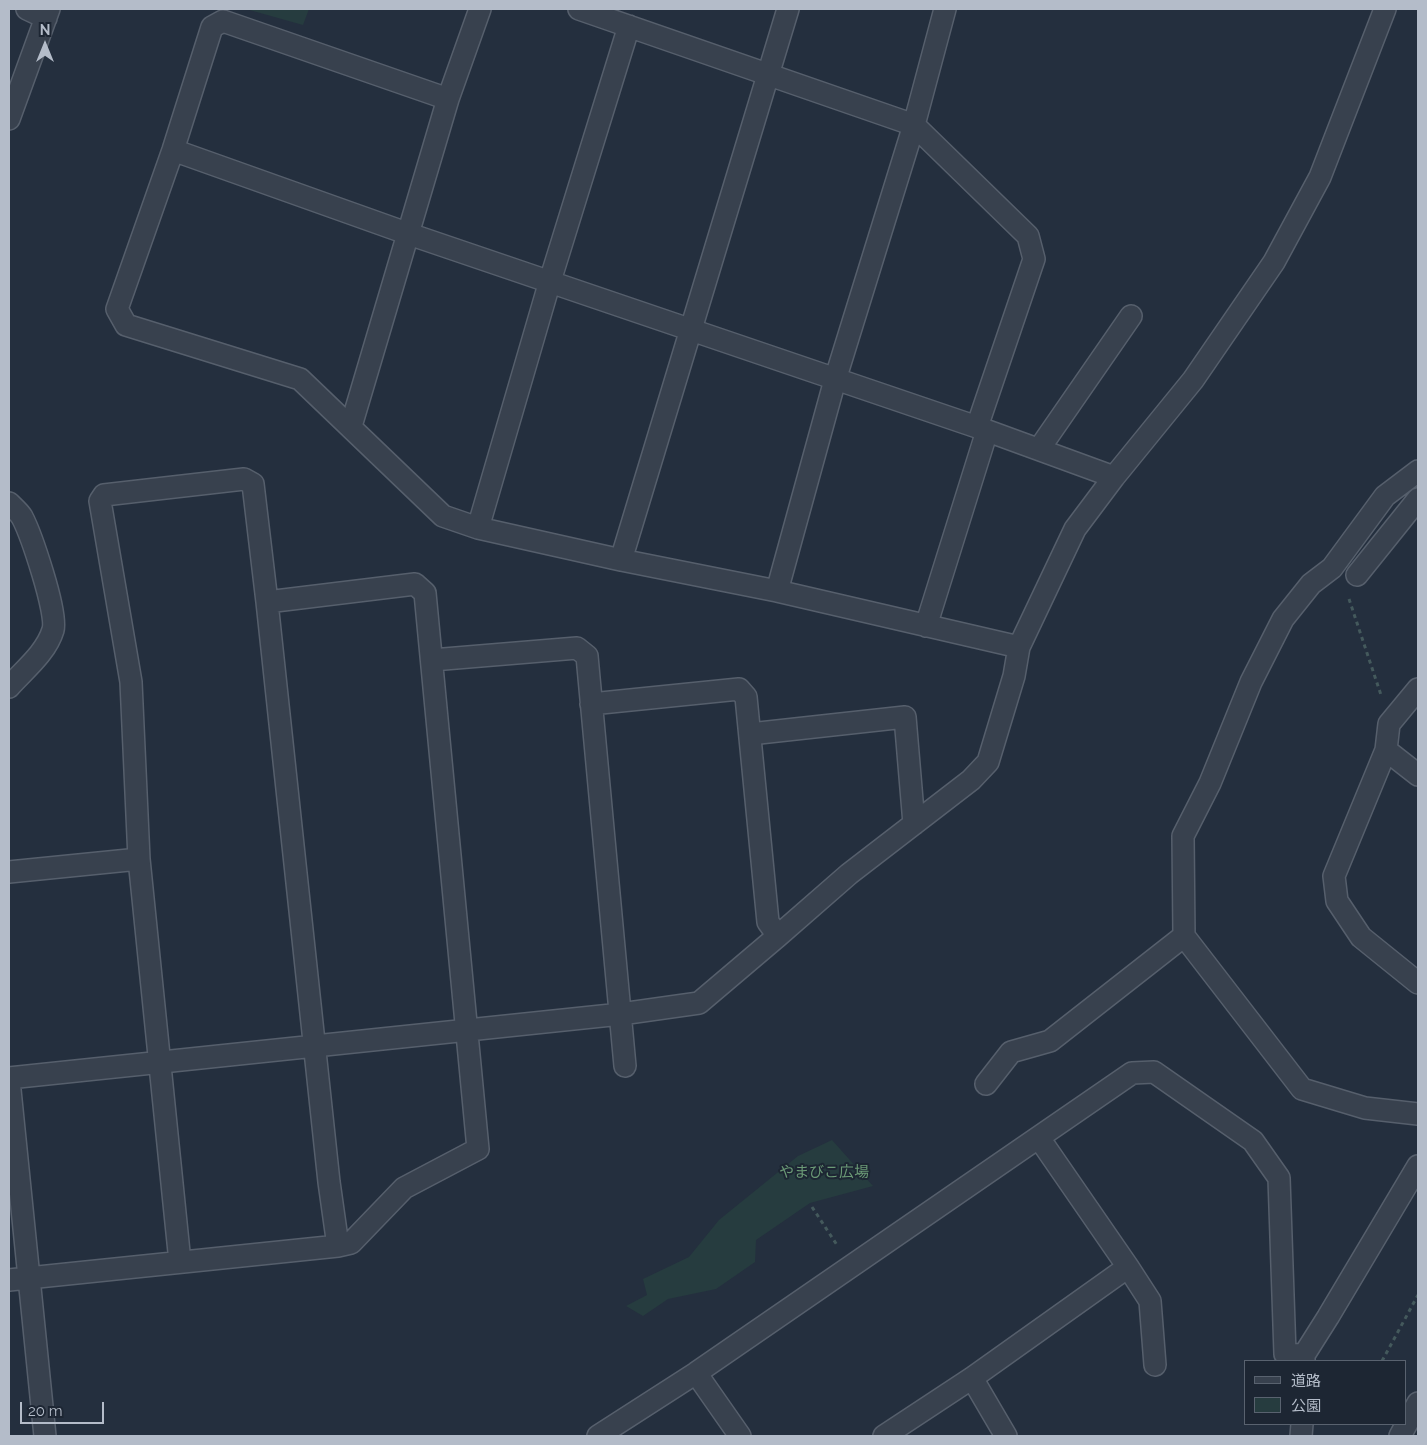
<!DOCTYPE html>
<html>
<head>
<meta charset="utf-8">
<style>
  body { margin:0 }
  #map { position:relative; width:1427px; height:1445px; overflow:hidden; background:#242f3e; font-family:Raleway,"Noto Sans JP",sans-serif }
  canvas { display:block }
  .frame { position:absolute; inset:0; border:10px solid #b4bcc9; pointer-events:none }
  .legend { position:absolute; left:1244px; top:1360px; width:162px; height:65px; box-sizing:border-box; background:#1d2633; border:1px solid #59626f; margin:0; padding:6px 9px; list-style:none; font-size:15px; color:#b4bcc9 }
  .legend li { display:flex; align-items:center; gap:10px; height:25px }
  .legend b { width:25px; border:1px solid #59626f }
  .north { position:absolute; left:20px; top:20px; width:50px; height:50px; -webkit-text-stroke:4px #1d2633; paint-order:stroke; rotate:0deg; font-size:14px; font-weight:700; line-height:20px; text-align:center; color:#b4bcc9 }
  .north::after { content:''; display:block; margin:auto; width:18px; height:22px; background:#b4bcc9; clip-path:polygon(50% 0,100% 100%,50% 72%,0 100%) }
  .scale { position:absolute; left:20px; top:1402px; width:84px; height:22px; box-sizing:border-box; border:2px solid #b4bcc9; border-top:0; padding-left:6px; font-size:15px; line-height:18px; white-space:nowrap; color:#b4bcc9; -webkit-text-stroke:4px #1d2633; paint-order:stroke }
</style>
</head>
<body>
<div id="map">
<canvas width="1427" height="1445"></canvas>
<div class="frame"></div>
<ul class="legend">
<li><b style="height:6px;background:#38414e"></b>道路</li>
<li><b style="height:14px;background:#263c3f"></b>公園</li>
</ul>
<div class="north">N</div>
<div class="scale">20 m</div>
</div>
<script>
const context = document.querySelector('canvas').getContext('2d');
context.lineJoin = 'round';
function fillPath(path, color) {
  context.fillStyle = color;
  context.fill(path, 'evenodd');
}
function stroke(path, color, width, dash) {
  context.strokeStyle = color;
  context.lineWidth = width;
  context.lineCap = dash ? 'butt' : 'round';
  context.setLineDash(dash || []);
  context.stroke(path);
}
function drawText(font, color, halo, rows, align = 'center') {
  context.font = font + ' Raleway,"Noto Sans JP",sans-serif';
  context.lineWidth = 4;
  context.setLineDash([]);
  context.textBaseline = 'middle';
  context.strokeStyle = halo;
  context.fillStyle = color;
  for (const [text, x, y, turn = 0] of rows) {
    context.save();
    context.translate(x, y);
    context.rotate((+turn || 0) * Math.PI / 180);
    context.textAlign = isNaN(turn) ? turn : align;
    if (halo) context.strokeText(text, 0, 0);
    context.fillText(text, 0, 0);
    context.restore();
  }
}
fillPath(new Path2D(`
  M246,9H309L303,25Z
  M832,1140L873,1186L810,1203L756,1240L755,1262L716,1289L668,1299L643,1316L626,1306L647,1295L643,1279L689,1257L719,1220L798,1156Z`), '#263c3f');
const minor = new Path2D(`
  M27,9L46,18
  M579,9L914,125L1028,236L1034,259L977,427
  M448,99L223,21L212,27L173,150L117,309L126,325L300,379L443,516L478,528L621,560L777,591L1019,647
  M9,119L49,9
  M173,150L409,234L977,427L1114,477
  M351,426L448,99L480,9
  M1039,449L1131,316
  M1418,471L1385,496L1332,568L1311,584L1283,619L1251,682L1210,783L1183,836L1184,936L1302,1089L1365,1108L1418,1114
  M9,503C13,507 19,512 22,517C31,534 58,613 53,630C46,653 24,670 9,687
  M478,528L550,281L629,26
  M621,560L788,9
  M1357,575L1418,499
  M777,591L835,380L914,125L945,9
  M267,602L415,584L425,593L478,1149L404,1188L351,1243L338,1246
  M926,626L987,431
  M432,660L577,648L587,656L625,1066
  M1418,689L1389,724L1386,750L1334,876L1337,901L1361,937L1418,983
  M591,704L739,689L746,697L768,922L778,936
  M750,734L905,717L914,824
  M1386,750L1418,775
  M9,872L139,859
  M9,1078L621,1014L699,1003L778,936L849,874L971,780L988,762L1014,676L1019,647L1075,529L1114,477L1193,380L1274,262L1320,177L1385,9
  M9,1080L45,1436
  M986,1084L1011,1052L1050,1041L1184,936
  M1128,1267L1150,1301L1155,1365
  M9,1280L338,1246L329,1182L267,602L253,484L244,479L104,495L100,501L131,682L139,859L180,1262
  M1304,1361V1355L1328,1317L1418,1166
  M696,1373L740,1436
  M972,1378L1006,1436
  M598,1436L696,1373L1132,1073L1154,1072L1253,1141L1279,1178L1285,1354L1304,1355
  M884,1436L972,1378L1128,1267L1039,1138
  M1301,1436L1302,1424
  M1400,1436L1418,1403`);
stroke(minor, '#565f6c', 24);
stroke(new Path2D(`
  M1349,599L1381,695
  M812,1207L837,1245
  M1382,1361L1418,1295`), '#44595c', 3, [4, 4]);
stroke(minor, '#38414e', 21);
drawText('15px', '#6b9a76', '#1d2633', [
  ["やまびこ広場",824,1172]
]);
</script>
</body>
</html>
